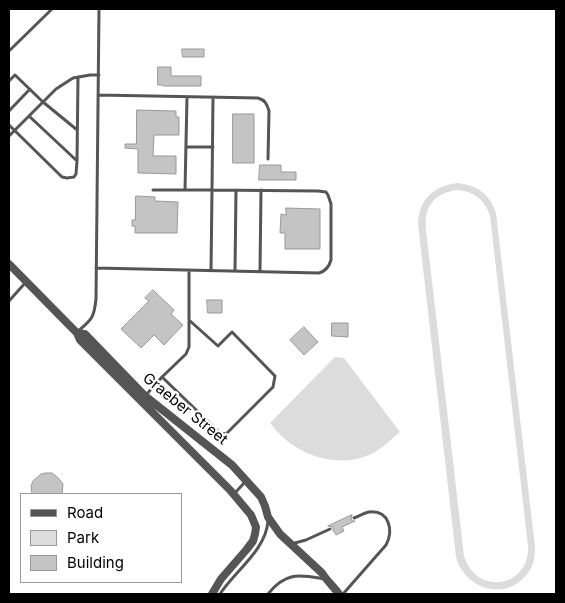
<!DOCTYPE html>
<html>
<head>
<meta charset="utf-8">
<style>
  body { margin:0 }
  #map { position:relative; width:565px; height:603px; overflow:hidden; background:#fff; font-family:Inter,sans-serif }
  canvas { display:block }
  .frame { position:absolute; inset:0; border:10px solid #000; pointer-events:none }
  .legend { position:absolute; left:20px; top:493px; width:162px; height:90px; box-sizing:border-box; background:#fff; border:1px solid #999; margin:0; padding:6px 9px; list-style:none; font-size:15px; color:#000 }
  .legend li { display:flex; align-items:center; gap:10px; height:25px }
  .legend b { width:25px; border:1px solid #999 }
</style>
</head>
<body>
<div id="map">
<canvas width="565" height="603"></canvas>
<div class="frame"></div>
<ul class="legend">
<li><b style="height:6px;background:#555"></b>Road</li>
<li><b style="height:14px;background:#dcdcdc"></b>Park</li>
<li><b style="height:14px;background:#c4c4c4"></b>Building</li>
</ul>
</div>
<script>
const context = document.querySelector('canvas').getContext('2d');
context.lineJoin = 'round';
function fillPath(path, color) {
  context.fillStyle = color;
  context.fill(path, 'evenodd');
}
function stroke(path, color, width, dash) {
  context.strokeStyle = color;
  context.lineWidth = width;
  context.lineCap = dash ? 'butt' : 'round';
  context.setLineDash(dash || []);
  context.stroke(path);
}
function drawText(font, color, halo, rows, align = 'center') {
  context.font = font + ' Inter,sans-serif';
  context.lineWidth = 4.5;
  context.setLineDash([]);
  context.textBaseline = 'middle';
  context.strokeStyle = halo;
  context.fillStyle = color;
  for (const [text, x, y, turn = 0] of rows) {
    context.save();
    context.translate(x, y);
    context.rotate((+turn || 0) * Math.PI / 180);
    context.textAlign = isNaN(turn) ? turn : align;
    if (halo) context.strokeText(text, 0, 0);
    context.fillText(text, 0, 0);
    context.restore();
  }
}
fillPath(new Path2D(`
  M457,183C477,185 490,194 496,213L535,547C535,556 534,565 528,573C507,602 465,590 456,557L418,224C419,199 434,186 457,183ZM456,190C473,191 485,199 490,216L528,546C530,588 476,596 464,556L426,230C424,207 433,194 456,190Z
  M335,357L344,358L400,432C390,440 381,450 369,455C333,470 292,453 270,423Z`), '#dcdcdc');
const building = new Path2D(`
  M182,49H204V57H183Z
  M158,67H171V76H201V86H163V85H158Z
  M137,110L176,111V117H179V135H154L153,156H176V174L138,173V149L125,148V144H136Z
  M233,114H254V163H233Z
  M260,165H281V172H296V180H259Z
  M136,196L155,197V201L178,202L177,233H135V226H132V220H135Z
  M286,208L320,209V249H285V233H280L281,214L286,215Z
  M153,290L174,310L171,314L183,325L164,345L154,335L141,348L121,329L149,301L145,298Z
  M207,300H222V313H208Z
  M332,323H348V337L332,336Z
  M304,327L318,342L304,355L290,340Z
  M46,473H52L56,476L60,480L63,484L62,494H32L31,486L33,481L41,474Z
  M352,515L351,519L352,521H355L342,527L344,531L336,535L334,531H333V527L328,526Z`);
fillPath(building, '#c4c4c4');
stroke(building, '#999', 1);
stroke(new Path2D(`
  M9,51L52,9
  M9,81L15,75L43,102L76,129
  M98,95L258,98C265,100 267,104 269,111L268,159
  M9,111L30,89
  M29,116L76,160
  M9,125L62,177L67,178L74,177L76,174L77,161L78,77
  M9,136L56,89L73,78L90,75H99
  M186,147H213
  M153,190H212L211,271
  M185,190L187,97
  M96,268L319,273C326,271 329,267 331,260V204L328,195L326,192L318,191L212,190L213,97
  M235,271L236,190
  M260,271L261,190
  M9,301L26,282
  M77,332C91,320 94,319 96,299L99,9
  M162,377L220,433L226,434L273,387L275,376L232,332L218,346L189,320
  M145,396L162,377L186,354L189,347V270
  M234,494L245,482
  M291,544L306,540L330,529
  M220,594C235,571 266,550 268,521
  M268,594C286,571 300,575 325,579
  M343,594L386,545C394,530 389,510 369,512C364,513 359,516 354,518`), '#555', 3);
stroke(new Path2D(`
  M9,264L77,333L80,340L230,490L251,515L256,527L255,534L253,541L247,549L221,579L212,594
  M77,333L85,334L145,396L232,465L261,497L265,506L268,517L280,534L322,573C327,581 334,587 339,594`), '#555', 8);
drawText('15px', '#000', '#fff', [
  ["Graeber Street",185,409,39]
]);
</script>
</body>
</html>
